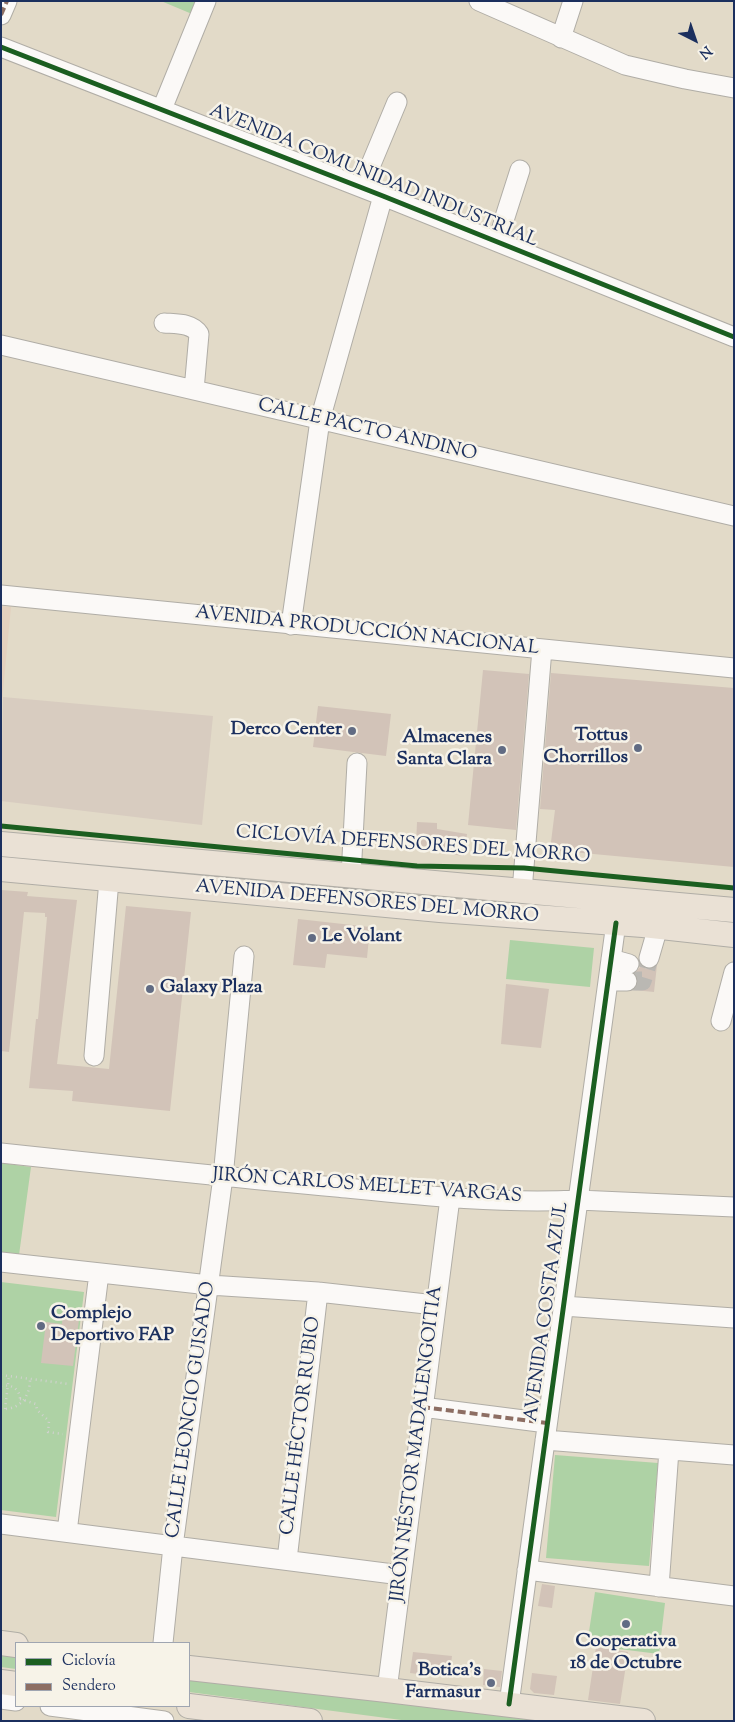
<!DOCTYPE html>
<html>
<head>
<meta charset="utf-8">
<style>
  body { margin:0 }
  #map { position:relative; width:735px; height:1722px; overflow:hidden; background:#e2dac8; font-family:"Sorts Mill Goudy",serif }
  canvas { display:block }
  .frame { position:absolute; inset:0; border:2px solid #1b2f5e; pointer-events:none }
  .legend { position:absolute; left:15px; top:1642px; width:175px; height:65px; box-sizing:border-box; background:#f7f3e8; border:1px solid #9fa5b1; margin:0; padding:6px 9px; list-style:none; font-size:15px; color:#1b2f5e }
  .legend li { display:flex; align-items:center; gap:10px; height:25px }
  .legend b { width:25px; border:1px solid #9fa5b1 }
  .north { position:absolute; left:670px; top:15px; width:50px; height:50px; -webkit-text-stroke:4px #f7f3e8; paint-order:stroke; rotate:139deg; font-size:14px; font-weight:700; line-height:20px; text-align:center; color:#1b2f5e }
  .north::after { content:''; display:block; margin:auto; width:18px; height:22px; background:#1b2f5e; clip-path:polygon(50% 0,100% 100%,50% 72%,0 100%) }
</style>
</head>
<body>
<div id="map">
<canvas width="735" height="1722"></canvas>
<div class="frame"></div>
<ul class="legend">
<li><b style="height:6px;background:#1b5e20"></b>Ciclovía</li>
<li><b style="height:6px;background:#8d6e63"></b>Sendero</li>
</ul>
<div class="north">N</div>
</div>
<script>
const context = document.querySelector('canvas').getContext('2d');
context.lineJoin = 'round';
function fillPath(path, color) {
  context.fillStyle = color;
  context.fill(path, 'evenodd');
}
function stroke(path, color, width, dash) {
  context.strokeStyle = color;
  context.lineWidth = width;
  context.lineCap = dash ? 'butt' : 'round';
  context.setLineDash(dash || []);
  context.stroke(path);
}
function drawText(font, color, halo, rows, align = 'center') {
  context.font = font + ' "Sorts Mill Goudy",serif';
  context.lineWidth = 5;
  context.setLineDash([]);
  context.textBaseline = 'middle';
  context.strokeStyle = halo;
  context.fillStyle = color;
  for (const [text, x, y, turn = 0] of rows) {
    context.save();
    context.translate(x, y);
    context.rotate((+turn || 0) * Math.PI / 180);
    context.textAlign = isNaN(turn) ? turn : align;
    if (halo) context.strokeText(text, 0, 0);
    context.fillText(text, 0, 0);
    context.restore();
  }
}
fillPath(new Path2D(`
  M1,606L11,607L1,712Z`), '#e3d0be');
fillPath(new Path2D(`
  M3,697L213,716L202,825L1,801Z`), '#d8ccc0');
fillPath(new Path2D(`
  M161,1H198L192,14Z
  M510,940L594,948L590,987L506,979Z
  M1,1163L31,1167L19,1255L1,1254Z
  M1,1282L84,1292L56,1517L1,1510Z
  M555,1455L658,1463L649,1566L546,1558Z
  M595,1592L665,1603L659,1654L587,1645Z
  M1,1649L16,1651V1669L1,1667Z
  M189,1673L557,1721H409L189,1692Z`), '#aed2a5');
fillPath(new Path2D(`
  M483,670L529,674L516,830L468,825Z
  M551,673L734,688V867L550,850L555,810L540,809Z
  M318,706L391,714L386,756L313,747Z
  M417,822L437,823V829L467,834L464,856L449,854V848L416,846Z
  M1,890L28,892L27,896L77,900L57,1064L109,1069L126,906L191,912L170,1111L72,1101L73,1091L29,1088L36,1019H38L47,917H45V913L24,912L9,1052L1,1051Z
  M298,919L370,927L367,958L327,954L325,968L293,965Z
  M640,964L646,969H652L657,965L654,992L634,990L638,981L635,973L640,967Z
  M506,984L549,989L541,1048L501,1044Z
  M63,1310L80,1312L73,1366L41,1363L46,1322L62,1324Z
  M542,1584L555,1586L552,1608L538,1606Z
  M596,1647L628,1652L620,1704L588,1700Z
  M413,1652L452,1656L449,1678L410,1673Z
  M484,1669L502,1671L500,1687L483,1685Z
  M532,1673L557,1676L554,1695L534,1693L530,1689Z`), '#d2c3b8');
stroke(new Path2D(`
  M627,981H642L649,958`), '#bab8b3', 19, [19, 9]);
const minor = new Path2D(`
  M479,1L625,65L685,79L734,88
  M1,15L7,1
  M561,38L573,1
  M1,47L383,196L734,337
  M162,109L206,1
  M363,188L367,174L397,102
  M498,242L505,217L520,170
  M164,323C177,324 192,323 199,334L194,390
  M1,345L734,516
  M1,595L734,668
  M291,625L320,420L383,196
  M351,876L357,763
  M522,891L542,649
  M649,958L658,927
  M611,959L629,964
  M608,981H627
  M721,1021L734,972
  M94,1056L109,880
  M1,1153C113,1165 225,1177 336,1187C416,1195 497,1204 578,1200L734,1207
  M1,1262L209,1285L318,1292L435,1305
  M563,1306L734,1318
  M422,1407L547,1423
  M545,1440L734,1455
  M1,1524L401,1575
  M67,1532L99,1273
  M287,1560L318,1292
  M527,1570L734,1596
  M659,1587L669,1450
  M163,1643L173,1546L223,1177L244,956
  M387,1690L450,1198
  M1,1699L16,1701
  M509,1704L616,923
  M50,1706L164,1721`);
const major = new Path2D(`
  M1,844L734,910
  M1,869L440,910L643,925L734,935
  M1,1643L16,1645
  M189,1668L387,1690L643,1721
  M1,1682L16,1684
  M189,1706L310,1721`);
stroke(minor, '#b0ada6', 21);
stroke(major, '#b0ada6', 26);
stroke(new Path2D(`
  M1,1375L69,1384
  M1,1386C12,1384 20,1389 20,1400
  M20,1399L36,1404L37,1410L49,1421L48,1432L63,1434
  M1,1409C20,1410 30,1397 30,1379
  M5,1409L9,1376`), '#d2d2d0', 2.5, [1, 4]);
stroke(minor, '#fbf9f7', 19);
stroke(major, '#eae1d5', 24);
stroke(new Path2D(`
  M1,15L7,1
  M422,1407L547,1423`), '#8d6e63', 4, [8, 4]);
stroke(new Path2D(`
  M1,47L383,196L734,337
  M1,826L417,866L524,868L734,888
  M509,1704L616,923`), '#1b5e20', 5);
for (const [x, y, r, color] of [
  [352,731,5,"#616b83"],
  [638,748,5,"#616b83"],
  [502,750,5,"#616b83"],
  [312,938,5,"#616b83"],
  [150,989,5,"#616b83"],
  [41,1326,5,"#616b83"],
  [626,1624,5,"#616b83"],
  [491,1683,5,"#616b83"]
]) {
  const dot = new Path2D();
  dot.arc(x, y, r, 0, 2 * Math.PI);
  context.fillStyle = color;
  context.fill(dot);
  stroke(dot, '#f7f3e8', 2);
}
drawText('19px', '#1b2f5e', '#f7f3e8', [
  ["AVENIDA COMUNIDAD INDUSTRIAL",373,177,22],
  ["CALLE PACTO ANDINO",367,431,13],
  ["AVENIDA PRODUCCIÓN NACIONAL",367,632,6],
  ["CICLOVÍA DEFENSORES DEL MORRO",413,846,4],
  ["AVENIDA DEFENSORES DEL MORRO",367,903,5],
  ["JIRÓN CARLOS MELLET VARGAS",367,1187,4],
  ["AVENIDA COSTA AZUL",548,1312,-82],
  ["CALLE LEONCIO GUISADO",192,1410,-82],
  ["CALLE HÉCTOR RUBIO",302,1426,-83],
  ["JIRÓN NÉSTOR MADALENGOITIA",418,1444,-83]
]);
drawText('bold 19px', '#1b2f5e', '#f7f3e8', [
  ["Derco Center",342,731],
  ["Tottus",628,737],
  ["Chorrillos",628,759],
  ["Almacenes",492,739],
  ["Santa Clara",492,761],
  ["Le Volant",322,938,"left"],
  ["Galaxy Plaza",160,989,"left"],
  ["Complejo",51,1315,"left"],
  ["Deportivo FAP",51,1337,"left"],
  ["Cooperativa",626,1643,"center"],
  ["18 de Octubre",626,1665,"center"],
  ["Botica's",481,1672],
  ["Farmasur",481,1694]
], 'right');
</script>
</body>
</html>
